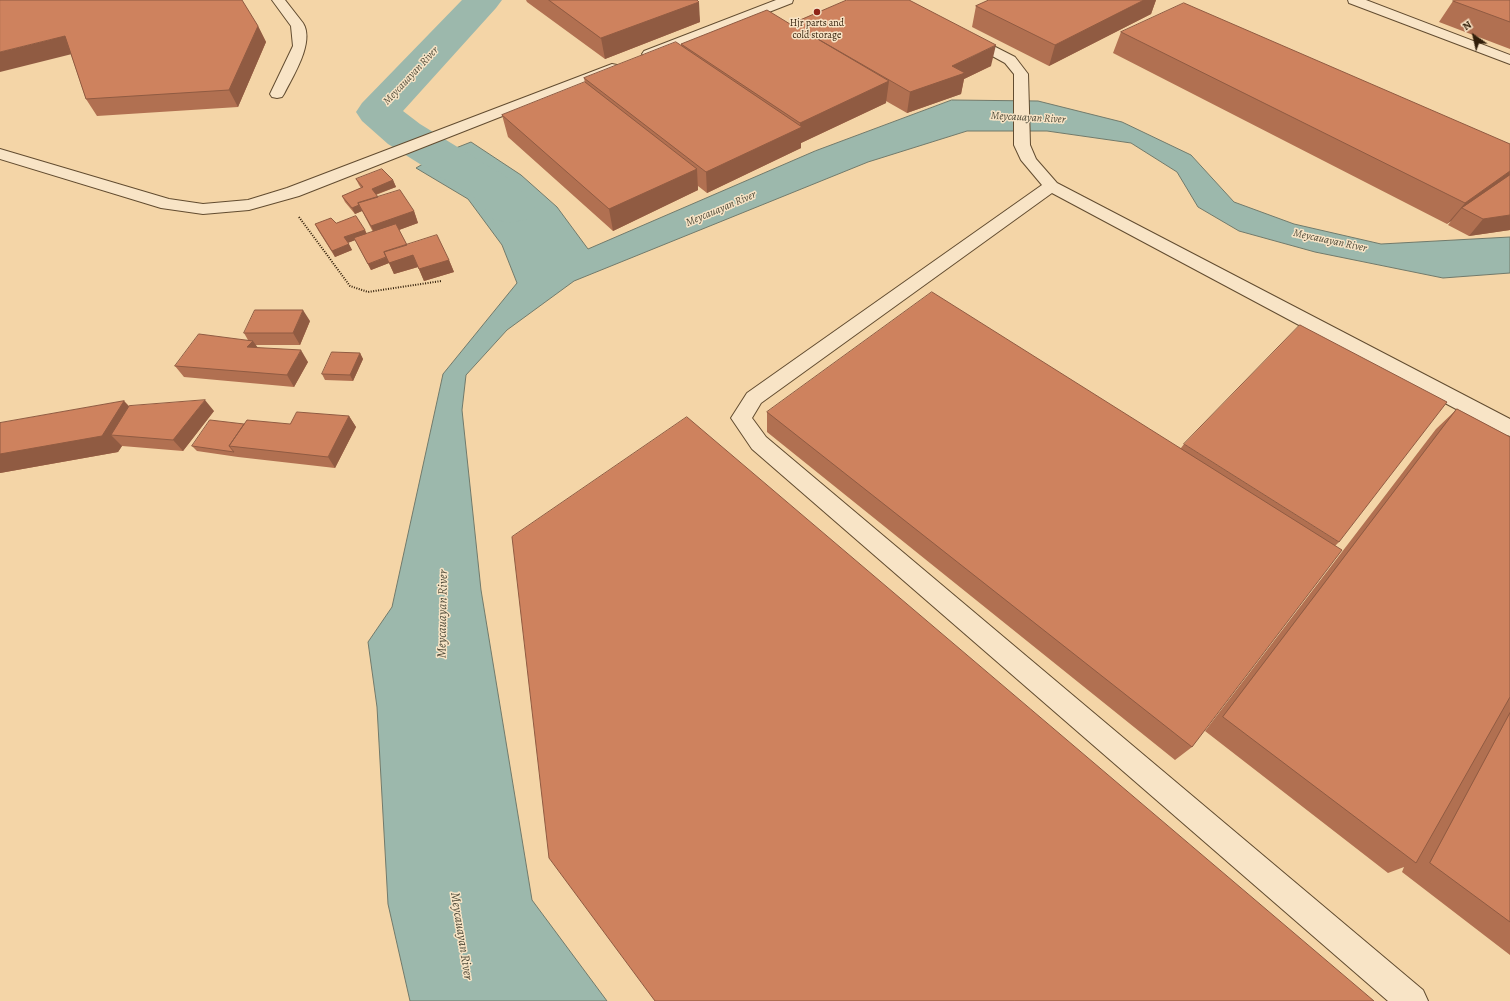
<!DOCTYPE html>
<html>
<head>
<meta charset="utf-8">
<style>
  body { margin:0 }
  #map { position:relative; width:1510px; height:1001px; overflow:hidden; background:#f4d5a7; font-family:Alegreya,serif }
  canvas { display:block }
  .north { position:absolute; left:1454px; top:16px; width:40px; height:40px; -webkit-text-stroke:3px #f8e4c6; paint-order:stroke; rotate:326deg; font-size:11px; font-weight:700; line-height:16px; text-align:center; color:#311e09 }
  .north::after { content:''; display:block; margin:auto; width:14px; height:18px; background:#311e09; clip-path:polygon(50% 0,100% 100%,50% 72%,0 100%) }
</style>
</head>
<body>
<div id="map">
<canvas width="1510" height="1001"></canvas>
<div class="north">N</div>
</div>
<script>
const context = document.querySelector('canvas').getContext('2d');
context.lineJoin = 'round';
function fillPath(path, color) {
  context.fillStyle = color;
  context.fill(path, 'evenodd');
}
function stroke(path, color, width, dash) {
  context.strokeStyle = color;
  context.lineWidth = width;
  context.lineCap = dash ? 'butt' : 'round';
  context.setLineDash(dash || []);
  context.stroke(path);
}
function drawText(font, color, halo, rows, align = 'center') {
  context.font = font + ' Alegreya,serif';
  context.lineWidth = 3;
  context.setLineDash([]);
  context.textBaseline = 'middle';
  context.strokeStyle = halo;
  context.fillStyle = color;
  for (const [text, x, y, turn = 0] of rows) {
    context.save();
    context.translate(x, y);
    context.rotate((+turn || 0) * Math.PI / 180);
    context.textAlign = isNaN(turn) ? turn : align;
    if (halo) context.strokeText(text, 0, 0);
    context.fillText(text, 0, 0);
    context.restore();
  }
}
const water = new Path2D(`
  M952,100L1038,101L1122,122L1191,155L1234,202L1294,224L1381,244L1510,237V273L1443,278L1315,252L1239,231L1198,207L1177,172L1131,143L1047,131H967L868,162L574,281L507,330L466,375L462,410L481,590L532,900L607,1001H410L388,904L377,707L368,642L392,607L443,374L517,283L502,245L468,199L416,168L438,155L471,142L521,175L557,207L588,249L815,151Z`);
fillPath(water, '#9cb8ac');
stroke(water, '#717a6b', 1);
fillPath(new Path2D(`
  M462,0H502L496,8L403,111L420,124L513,181L535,208L527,219L510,223L493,219L479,201L388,144L362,121L356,112L362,103Z`), '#9cb8ac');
const minor = new Path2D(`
  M272,0H285L303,23C315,42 293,76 284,94L282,97L277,98L272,97L270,94L293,46L291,26Z
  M776,0H793L792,3L654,57L649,58L644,57L642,54L644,51Z
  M1348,0H1366L1510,55V64L1349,3Z
  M968,33L1015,57L1028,74L1030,145L1036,159L1057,183L1510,419V436L1503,434L1052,193L761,403L752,418L766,437L1423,990L1428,1001H1388L752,449L731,418L747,393L1042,185L1021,160L1014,145V74L1005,63L963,40L961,37L963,34Z
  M612,64L617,65L619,68L617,71L299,196L249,210L203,214L161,208L0,159V149L169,199L203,204L248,200L287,188Z`);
stroke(minor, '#624c30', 2);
stroke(new Path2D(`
  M299,217L350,286L368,292L441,281`), '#311e09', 2, [1, 1.5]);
fillPath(minor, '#f8e4c6');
fillPath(new Path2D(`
  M0,0L258,26L266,42L238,107L97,116L86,99L71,54Z
  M526,0H697L700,22L605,59L527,2Z
  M989,0H1156L1151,14L1049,66L972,27L976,6Z
  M1510,0V49L1439,22L1453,1Z
  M790,24L991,66L964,79L961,94L907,113L886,101V103L801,143V148L707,193L698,186V190L613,231L508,137L502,115L585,83L584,78L681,46V44Z
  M1121,32L1510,144V230L1469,236L1448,225L1451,221L1447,224L1113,53Z
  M356,179L393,180L396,187L376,195L378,197L414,211L418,223L399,230L407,245L449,260L454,272L424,281L418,267L394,274L389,263L371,270L355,240L348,243L352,250L335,257L318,230L315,224L336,223L365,230L367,234L373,232L362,211L355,214L345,202L342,196L361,188L359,185Z
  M310,321L300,345H255L257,348L308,362L294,387L184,377L175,366L248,340L244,333Z
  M360,353L363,359L353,381L325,380L322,374Z
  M124,401L129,406L214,411L183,451L122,446L118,452L0,473V423Z
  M1457,409L1510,437V955L1402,872L1404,867L1388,873L1205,731L1436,429Z
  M767,412L1181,448L1184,444L1339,542L1335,546L1192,747L1175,760L767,432Z
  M349,416L356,427L335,468L238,457L197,451L192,446L244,424H290Z`), '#b17051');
fillPath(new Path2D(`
  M1144,0H1156L1151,14L1049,66L1055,45Z
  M699,2L700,22L605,59L601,38Z
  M258,26L266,42L238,107L229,90Z
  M65,36L76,53L0,72V52Z
  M996,45L991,66L964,79L961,94L907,113L910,92L952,66Z
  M889,81L886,103L801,143V148L707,193L706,172L800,128V123Z
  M697,169L698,190L613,231L609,209Z
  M1510,171V180L1462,208L1451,221L1447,224L1465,203Z
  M393,180L396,187L374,195L372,189Z
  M359,205L362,211L355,214L352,208Z
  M414,211L418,223L377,238L371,226Z
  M1510,215V230L1469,236L1483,219Z
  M365,230L367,236L347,243L344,237Z
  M349,244L352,250L335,257L332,251Z
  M413,255L418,267L394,274L389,263L371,270L368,264L388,257Z
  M449,260L454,272L424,281L419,269Z
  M303,310L310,321L300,345L293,333Z
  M253,341L261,352L247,347Z
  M301,350L308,362L294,387L287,375Z
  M360,353L363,359L353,381L350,375Z
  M205,400L214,411L183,451L173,440Z
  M124,401L139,418L111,435L122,446L118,452L0,473V454Z
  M349,416L356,427L335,468L328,457Z`), '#905b42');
const building = new Path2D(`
  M0,0H242L258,26L229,90L86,99L65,36L0,52Z
  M549,0H697L699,2L601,38Z
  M847,0H909L996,45L952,66L965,73L910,92L804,31L889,81L800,123L681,44L767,10L790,24Z
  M989,0H1144L1055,45L976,6Z
  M1454,0H1510V22L1453,1Z
  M1184,3L1510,144V171L1465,203L1121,32Z
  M676,42L802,127L706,172L584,78Z
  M585,82L697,169L609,209L502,115Z
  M382,169L393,180L372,189L378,197L358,203L359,205L352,208L342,196L363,187L356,179Z
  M1510,175V215L1483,219L1462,208Z
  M400,190L414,211L371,226L358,203Z
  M356,216L365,230L344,237L349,244L332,251L315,224L331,218L336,223Z
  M396,224L407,245L384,252L386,257L368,264L354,238Z
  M437,235L449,260L419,269L413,255L389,263L384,252Z
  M932,292L1342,550L1192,747L767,412Z
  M255,310H303L293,333H244Z
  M1300,325L1447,402L1339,542L1184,444Z
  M199,334L253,341L247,347L301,350L287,375L175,366Z
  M332,352L360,353L350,375L322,374Z
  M205,400L173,440L111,435L129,406Z
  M124,401L102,436L0,454V423Z
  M1457,409L1510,437V697L1416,863L1223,717Z
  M297,412L349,416L328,457L229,446L247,420L290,424Z
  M687,417L1374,1001H655L549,858L512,537Z
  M210,420L244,424L229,446L234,452L192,446Z
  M1510,713V922L1430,863Z`);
fillPath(building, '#ce825e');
stroke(building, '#905b42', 1);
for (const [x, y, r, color] of [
  [817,12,4,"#8f2418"]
]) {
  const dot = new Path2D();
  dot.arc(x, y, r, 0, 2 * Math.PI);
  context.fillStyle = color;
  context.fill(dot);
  stroke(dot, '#f8e4c6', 1.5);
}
drawText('10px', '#311e09', '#f8e4c6', [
  ["Hjr parts and",817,24],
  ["cold storage",817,36]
]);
drawText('italic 11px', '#514c3a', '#f8e4c6', [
  ["Meycauayan River",411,76,-47],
  ["Meycauayan River",1028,118,3],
  ["Meycauayan River",721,209,-23],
  ["Meycauayan River",1330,241,12]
]);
drawText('italic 13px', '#514c3a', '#f8e4c6', [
  ["Meycauayan River",443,614,-89],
  ["Meycauayan River",461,936,81]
]);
</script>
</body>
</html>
